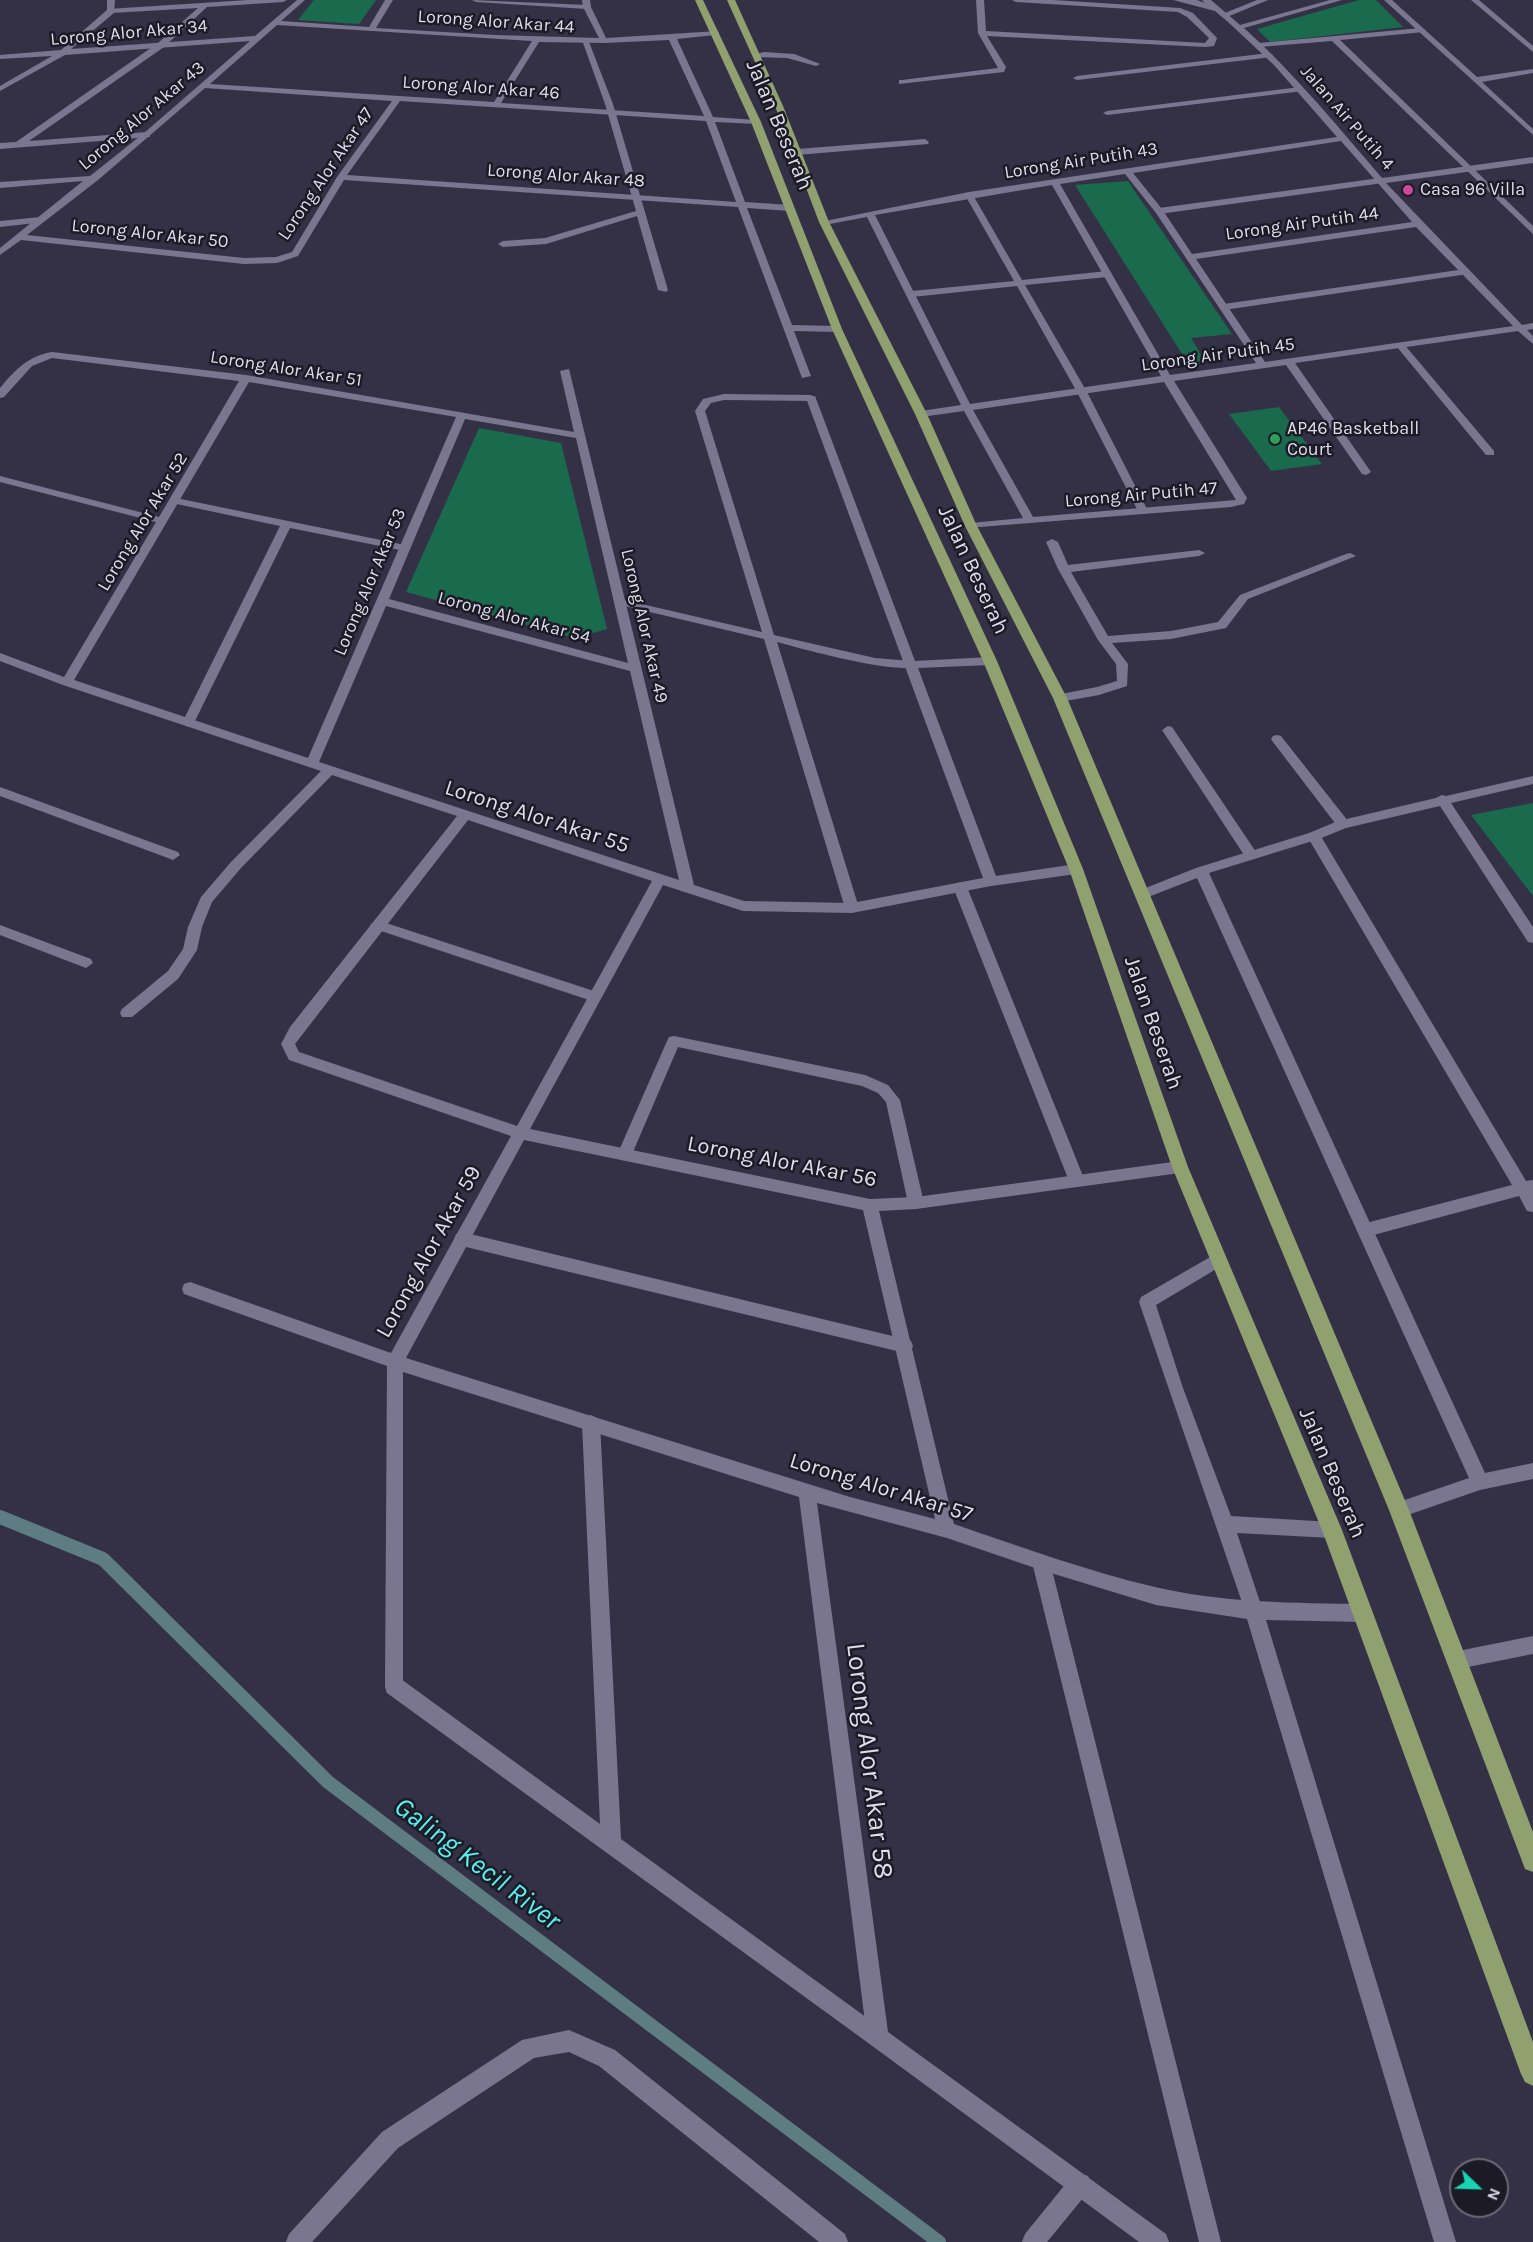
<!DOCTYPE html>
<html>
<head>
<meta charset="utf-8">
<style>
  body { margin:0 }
  #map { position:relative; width:1533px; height:2242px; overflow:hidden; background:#343147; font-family:Karla,sans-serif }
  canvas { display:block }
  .north { position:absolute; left:1449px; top:2158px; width:60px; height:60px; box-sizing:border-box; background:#1c1b25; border:2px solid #6a6975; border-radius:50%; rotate:113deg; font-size:16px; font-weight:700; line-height:24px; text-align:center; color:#dfddec }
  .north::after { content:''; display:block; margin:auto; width:21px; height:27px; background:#17d5b2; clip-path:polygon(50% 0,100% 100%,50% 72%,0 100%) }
</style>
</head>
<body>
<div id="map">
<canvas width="1533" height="2242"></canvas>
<div class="north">N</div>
</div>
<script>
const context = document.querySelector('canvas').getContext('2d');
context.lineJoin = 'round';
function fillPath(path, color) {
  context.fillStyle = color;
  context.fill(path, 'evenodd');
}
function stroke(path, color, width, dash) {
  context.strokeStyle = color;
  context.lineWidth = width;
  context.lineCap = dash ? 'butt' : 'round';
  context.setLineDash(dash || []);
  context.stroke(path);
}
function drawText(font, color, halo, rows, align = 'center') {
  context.font = font + ' Karla,sans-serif';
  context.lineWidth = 5;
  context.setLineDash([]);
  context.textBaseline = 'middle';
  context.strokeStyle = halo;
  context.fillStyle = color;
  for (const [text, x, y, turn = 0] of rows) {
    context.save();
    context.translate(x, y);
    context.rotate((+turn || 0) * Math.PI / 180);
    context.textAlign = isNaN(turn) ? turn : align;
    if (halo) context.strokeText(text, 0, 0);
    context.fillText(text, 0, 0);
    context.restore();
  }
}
fillPath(new Path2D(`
  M314,0H376L359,24L298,20Z
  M1359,0H1376L1403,27L1270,42L1257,29Z
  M1128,181L1232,334L1191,338L1206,363L1189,365L1075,185Z
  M1279,407L1322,464L1271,471L1229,414Z
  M479,428L561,443L607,629L575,638L406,592Z
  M1533,803V896L1471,815Z`), '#1a6a4d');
stroke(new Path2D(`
  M0,1517L103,1559L328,1782L939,2242`), '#5d7d82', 14);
fillPath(new Path2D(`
  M248,0H287L283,2L207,7L164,47L29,141L147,132L150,133V137L0,149V143L16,142L158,43L198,8L111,13L107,11L108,9Z
  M472,0L587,5L591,7L587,9L476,2Z
  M976,0H984L986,31L1205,43L1209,38L1187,17L1178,12L1016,2L1012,0H1053L1180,8L1193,13L1217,38L1214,46L1205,47L987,36L1006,67L1004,72L899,84V80H902L998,68L978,33Z
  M1257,0H1268L1227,17L1220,15Z
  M1471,0H1479L1533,46V52Z
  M1421,28L1425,30L1424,32L1340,40L1533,226V234L1332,41L1259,47L1255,45L1259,43Z
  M582,40L589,42L613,104L668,290L666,292L658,290L637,216L546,244L503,247L498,244L503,241L545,238L636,211L605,104Z
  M764,52L794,54L820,64L816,66L787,58L756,57L752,55Z
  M1269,53L1273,55L1272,57L1077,80L1073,78L1077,76Z
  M1300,87H1303V91L1107,115L1103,113L1107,111Z
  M925,139L929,142L928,144L797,155L793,152L797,149Z
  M1380,178L1383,179V183L1159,214L1155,211L1159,208Z
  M969,192L973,195L1022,280L1107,271L1112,274L1107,277L1025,285L1087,392L1148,511L1147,513L1143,514L1138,511L1077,392L1017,286L912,297L907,294L912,291L1014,281L965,195Z
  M41,217L44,218V222L0,227V221Z
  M1465,269L1470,272L1468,274L1224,310L1219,307L1224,304Z
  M1397,343H1403L1494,451V455H1486L1397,347Z
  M724,394L811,395L816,398L811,401L724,400L711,403L705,411L774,635L875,658L911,661L917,665C904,677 799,648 777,642L859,908L852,913L845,908L764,639L616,604L614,602L620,599L762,632L695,411L703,399Z
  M176,498L405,545L411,548L405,551L290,528L194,723L188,727L182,723L280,526L172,503V499Z
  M1052,539L1058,542L1068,565L1199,550L1205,553L1199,556L1071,572L1108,636L1171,631L1218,622L1240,595L1346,554L1350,553L1356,556L1248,599L1226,628L1171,639L1112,643L1128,664L1127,686L1099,695L1060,702L1056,701V695L1097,687L1117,681L1116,664L1098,640L1058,569L1046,542Z
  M1168,726L1172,727L1256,852L1258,855L1256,858H1246L1162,730Z
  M1277,735L1281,736L1348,821L1349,824L1348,827H1338L1273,742L1271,739L1273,736Z
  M0,787L178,852L180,855L173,860L168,858L0,796Z
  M1314,832L1319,833L1526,1181L1533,1180V1212L1527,1211L1519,1196L1366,1237L1360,1235L1358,1230L1360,1225L1366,1223L1512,1185L1307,836Z
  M960,882L967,887L1085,1181L1082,1185L1077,1187L1072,1185L1069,1181L953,887Z
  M377,920L600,993L602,997L595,1002L372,928L370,925Z
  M674,1036L865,1075L888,1085L900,1100L924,1203L921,1207L916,1209L911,1207L908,1203L886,1102L878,1093L862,1086L678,1047L630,1159H620L617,1155L667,1041L669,1037Z
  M462,1232L905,1339L911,1341L913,1346L911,1351L905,1353L462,1246L456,1244L454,1239L456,1234Z
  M1217,1253L1223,1255L1225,1260L1223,1265L1156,1305L1183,1388L1231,1516L1332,1522L1338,1524L1341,1530L1338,1536L1332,1538L1237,1533L1263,1611L1260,1617L1254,1620L1248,1617L1245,1611L1139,1302L1141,1297Z
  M591,1415L597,1418L600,1423L621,1839L885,2031L889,2038L885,2045L878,2049L871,2045L387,1693L385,1686L387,1679L394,1677L401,1679L600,1824L582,1423L585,1418Z
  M1041,1554L1047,1556L1050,1562L1221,2242H1199L1032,1562L1035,1556Z
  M569,2030L615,2050L845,2234L848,2242H819L599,2066L569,2052L534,2058L398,2148L312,2242H286L289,2234L382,2132L522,2040Z
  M1080,2173L1088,2176L1091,2184L1088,2192L1047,2242H1022L1025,2234L1072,2176Z`), '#7a7690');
fillPath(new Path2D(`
  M107,0H115L114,13L71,49L255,36L297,0H305L281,21L369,27L385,0H393L376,28L495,35L599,38L583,7L582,0H590L591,7L606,38L718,31L719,33L715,35L677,39L713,117L756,120L760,122L756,124L715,122L745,202L790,205L794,208L790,211L747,208L792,325L837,326L842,329L837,332L794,331L811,376L802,378L738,207L344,180L298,256L277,263L244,264L21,240L0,255V248L83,181L0,188V182L90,176L144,133L250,41L65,55L0,91V86L52,56L0,59V55L61,50L107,10ZM277,25L532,41L494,102L210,84ZM669,40L704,116L501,103L539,42L604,43ZM205,88L392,101L337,177L292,252L276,257L244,258L27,235L98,180ZM400,101L706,121L736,202L347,175Z
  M1173,0H1197L1205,3L1202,0H1211L1240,25L1330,0H1342L1244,28C1296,75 1338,127 1382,178L1533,157V163L1386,183L1522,325L1533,323V329L1527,330L1533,336V344L1518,331L1295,363L1371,472L1366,475L1362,474L1286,365L1174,381L1247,498L1244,504L1231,507L967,528V524L971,523L1023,518L964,411L921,417L916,414L921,411L961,405L867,217L824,225L820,222L969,192L1337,137L1274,65L1228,22L1215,11ZM1341,141L1412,222L1192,254L1162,209L1133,173ZM1125,174L1156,213L1256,363L1170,375L1060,184ZM1052,185L1161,376L970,404L875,215ZM1416,227L1513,326L1265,362L1196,259ZM1164,382L1236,500L1033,517L973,410Z
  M1384,0H1392L1477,77L1533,69V73L1482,82L1533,129V135Z
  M52,352L246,375L574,432L560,371L569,369L694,885L744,901L852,903L983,878L806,398L815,396L915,661L990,657L996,661L990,665L918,668L996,876L1076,864L1083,869L1076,874L991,886L852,913L743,911L663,885L530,1129L870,1199L916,1197L1180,1161L1185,1163L1188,1167L1185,1171L1180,1173L916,1209L879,1211L954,1524C1021,1547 1087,1571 1155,1587C1223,1603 1294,1603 1364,1604L1370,1607L1373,1613L1370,1619L1364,1622L1266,1620L1456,2242H1434L1247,1619L1156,1605L1041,1570L947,1538L817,1503L888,2032L1166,2234L1169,2242H1139L871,2045L867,2038L799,1497L403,1372V1686L401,1693L394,1695L387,1693L385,1686L387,1366L184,1294L182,1289L184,1284L190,1282L391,1353L511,1136L289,1060L281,1044L290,1027L457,816L332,775L241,868L212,902L202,927L197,950L178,979L132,1017H122L120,1013L122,1009L168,971L183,949L188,927L201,897L231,862L321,771L63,685L0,661V653L64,677L156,522L0,482V476L159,517L239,381L52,358L32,366L4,397L0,398V388C15,370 28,356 52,352ZM249,382L456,417L308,758L74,680ZM465,419L576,438L628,663L389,599ZM386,606L630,671L679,880L319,762ZM468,820L652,881L517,1126L299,1052L295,1044ZM524,1140L863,1210L935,1519L850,1497L406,1358Z
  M1533,776V784L1451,803L1533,927V943L1528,942L1440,806L1346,828L1319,839L1209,873L1485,1473L1533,1463V1479L1480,1490L1399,1518L1393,1516L1390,1510L1393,1504L1469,1478L1197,878L1143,899L1136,894L1138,891L1196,868L1309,833L1338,821L1436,798L1442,795L1446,796Z
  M0,925L91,959L93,963L86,968L0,935Z
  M1533,1636V1654L1458,1669L1451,1666L1449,1660L1451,1654L1458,1651Z`), '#7a7690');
fillPath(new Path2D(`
  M695,0H703L761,122L842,329L997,661L1083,869L1188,1167L1342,1530L1533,2042V2086L1525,2082L1521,2074L1322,1530L1172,1167L1069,869L983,661L832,329L751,122Z
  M727,0H735L783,106L829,222L927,414L977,526L1067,698L1409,1510L1533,1832V1872L1525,1869L1522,1861L1389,1510L1053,698L965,526L915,414L819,222L775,106Z`), '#90a06f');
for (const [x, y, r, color] of [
  [1408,190,6,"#d1479c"],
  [1275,439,6,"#2e9e5b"]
]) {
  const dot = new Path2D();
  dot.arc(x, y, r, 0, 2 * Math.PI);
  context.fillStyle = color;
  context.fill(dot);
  stroke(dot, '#1c1b25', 2);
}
drawText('18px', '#dfddec', '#1c1b25', [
  ["Lorong Alor Akar 44",496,22,4],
  ["Lorong Alor Akar 34",129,33,-5],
  ["Lorong Alor Akar 46",481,88,4],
  ["Lorong Alor Akar 43",142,116,-40],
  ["Jalan Air Putih 4",1347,118,49],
  ["Lorong Air Putih 43",1081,161,-9],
  ["Lorong Alor Akar 47",326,174,-56],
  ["Lorong Alor Akar 48",566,176,4],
  ["Lorong Air Putih 44",1302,224,-8],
  ["Lorong Alor Akar 50",150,234,6],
  ["Lorong Air Putih 45",1218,355,-8],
  ["Lorong Alor Akar 51",286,369,9],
  ["Lorong Air Putih 47",1141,495,-5],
  ["Lorong Alor Akar 52",143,522,-59],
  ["Lorong Alor Akar 53",370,582,-67],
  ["Lorong Alor Akar 54",514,618,15],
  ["Lorong Alor Akar 49",644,626,77]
]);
drawText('18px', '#dfddec', '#1c1b25', [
  ["Casa 96 Villa",1420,190],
  ["AP46 Basketball",1287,429],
  ["Court",1287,450]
], 'left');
drawText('22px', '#dfddec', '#1c1b25', [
  ["Jalan Beserah",779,125,67],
  ["Jalan Beserah",973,570,65],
  ["Lorong Alor Akar 55",537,817,18],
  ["Jalan Beserah",1153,1023,71],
  ["Lorong Alor Akar 56",782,1162,11],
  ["Lorong Alor Akar 59",429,1252,-61],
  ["Jalan Beserah",1332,1473,67],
  ["Lorong Alor Akar 57",881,1488,17]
]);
drawText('27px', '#dfddec', '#1c1b25', [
  ["Lorong Alor Akar 58",869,1761,83]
]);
drawText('italic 28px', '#56f0f1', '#1c1b25', [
  ["Galing Kecil River",477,1864,37]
]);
</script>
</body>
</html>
